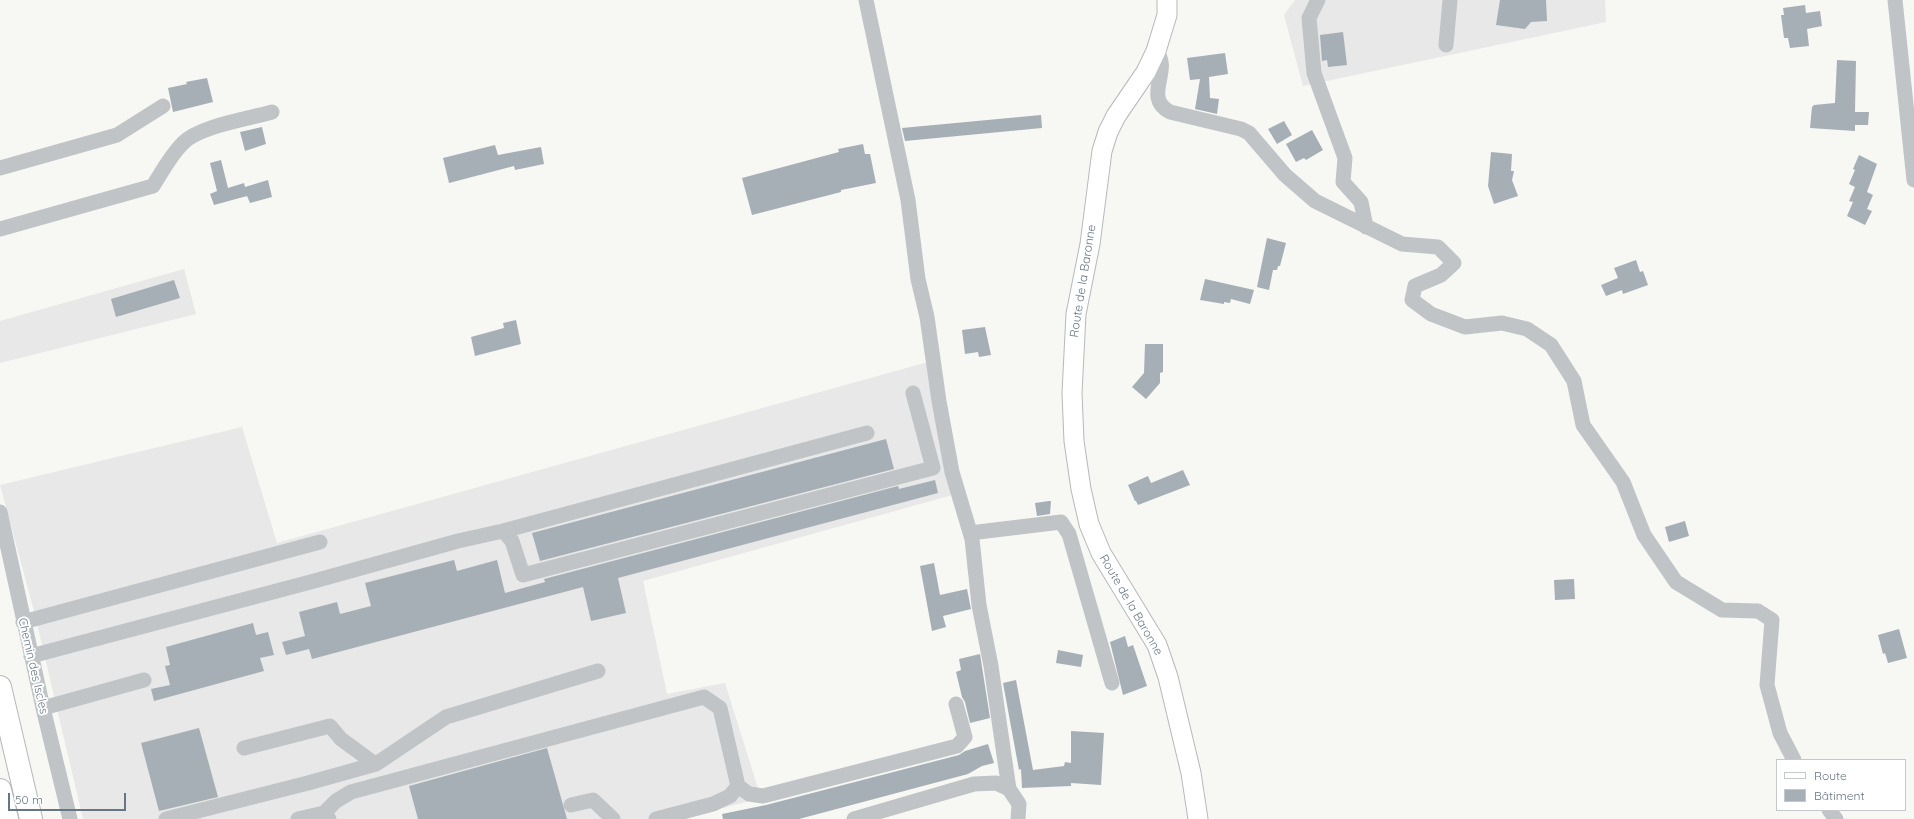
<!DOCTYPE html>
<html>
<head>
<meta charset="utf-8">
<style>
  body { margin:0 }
  #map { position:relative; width:1914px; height:819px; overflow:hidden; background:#f7f7f4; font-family:Quicksand,sans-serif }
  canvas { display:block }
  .legend { position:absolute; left:1776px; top:759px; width:130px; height:52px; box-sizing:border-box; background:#fff; border:1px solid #c2c8ce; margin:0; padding:5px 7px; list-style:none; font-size:12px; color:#667684 }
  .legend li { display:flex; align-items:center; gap:8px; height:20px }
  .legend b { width:20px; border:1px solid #c2c8ce }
  .scale { position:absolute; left:8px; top:793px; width:118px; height:18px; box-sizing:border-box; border:2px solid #667684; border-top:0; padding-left:5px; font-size:12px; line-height:14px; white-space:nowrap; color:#667684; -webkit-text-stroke:3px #fff; paint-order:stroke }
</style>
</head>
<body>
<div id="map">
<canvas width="1914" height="819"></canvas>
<ul class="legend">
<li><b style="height:5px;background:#fff"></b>Route</li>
<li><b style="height:11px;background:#a6afb5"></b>Bâtiment</li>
</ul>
<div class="scale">50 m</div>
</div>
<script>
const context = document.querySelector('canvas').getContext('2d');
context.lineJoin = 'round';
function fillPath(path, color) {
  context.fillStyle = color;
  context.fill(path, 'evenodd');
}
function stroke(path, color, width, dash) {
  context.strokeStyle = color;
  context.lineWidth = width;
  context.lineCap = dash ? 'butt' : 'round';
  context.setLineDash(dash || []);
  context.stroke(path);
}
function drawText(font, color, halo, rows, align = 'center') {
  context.font = font + ' Quicksand,sans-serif';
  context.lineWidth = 4;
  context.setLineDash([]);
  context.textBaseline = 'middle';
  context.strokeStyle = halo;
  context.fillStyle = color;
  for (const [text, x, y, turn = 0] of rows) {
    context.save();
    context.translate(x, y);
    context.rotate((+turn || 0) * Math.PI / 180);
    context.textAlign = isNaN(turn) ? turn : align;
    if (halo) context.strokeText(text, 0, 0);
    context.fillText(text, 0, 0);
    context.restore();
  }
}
fillPath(new Path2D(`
  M1295,0H1605L1606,22L1303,86L1284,15Z
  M184,269L196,314L0,363V321Z
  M928,362L956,494L643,581L667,694L725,683L761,798L681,819H83L34,611L0,485L242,427L277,543Z`), '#e7e8e7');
fillPath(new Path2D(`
  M1500,0H1546L1547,21L1531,22L1525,29L1496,25Z
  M1805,5L1806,13L1820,11L1822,26L1807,29L1809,46L1790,48L1788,38H1784L1781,15H1784L1783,8Z
  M1343,32L1347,65L1328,67L1327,60L1322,61L1320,35Z
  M1225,53L1228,74L1209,77L1210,98L1219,99L1217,114L1195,109L1200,79L1190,80L1187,58Z
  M1837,60L1856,61L1855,112H1869L1868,125H1855V131L1810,128L1812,107L1814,105L1835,103Z
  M207,78L213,102L173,112L168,88L187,84L186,82Z
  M1041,115L1042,128L905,141L902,128Z
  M1284,121L1292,135L1277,144L1268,129Z
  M262,127L266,144L245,151L240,132Z
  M1312,130L1323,150L1306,160L1304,158L1296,162L1286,144Z
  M863,144L865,154H870L876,183L841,190V192L752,215L742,178L839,152L838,149Z
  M495,145L498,155L541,147L544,164L515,170L514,166L449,183L443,158Z
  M1491,152L1512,154L1511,171H1514L1512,180L1518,196L1494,204L1488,186Z
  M1859,155L1877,164L1867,192L1873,195L1867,209L1872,211L1865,225L1847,216L1853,202L1849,201L1855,187L1849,184L1855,170L1853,169Z
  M221,160L228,188L244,183L245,187L268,180L272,197L250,203L247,196L214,205L210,194L217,191L210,163Z
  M1267,238L1286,243L1280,266H1278L1277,270H1273L1269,290L1257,287Z
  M1636,260L1640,272L1643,271L1648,285L1623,294L1622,290L1606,296L1601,285L1618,278L1614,268Z
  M1205,279L1254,290L1250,304L1231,299L1230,303L1224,302V304L1200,300Z
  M174,280L180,298L116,317L111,299Z
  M516,320L521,344L475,356L471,337L504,328L503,323Z
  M985,327L991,355L979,357L978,352L965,354L962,330Z
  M1145,344H1163V372L1160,373V383L1146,399L1132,387L1144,373Z
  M886,439L894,469L540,561L532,533Z
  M1183,470L1190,485L1138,505L1136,501H1135L1128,485L1148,476L1151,483Z
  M935,480L938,493L618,578L626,613L591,621L583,587L312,659L309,649L286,655L282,642L305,636L299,612L337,602L340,614L371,606L365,583L454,560L457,571L497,560L505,593L545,582L544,579L898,486L899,489Z
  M1049,501H1051L1050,514L1037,516L1035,503Z
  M1685,521L1689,536L1669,542L1665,527Z
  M934,563L940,595L967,589L971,609L943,616L946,627L932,631L920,566Z
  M1574,579L1575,599L1555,600L1554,580Z
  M253,623L256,635L268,632L274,655L260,658L264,671L154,701L151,689L170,685L165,666L170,665L166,647Z
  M1899,629L1907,658L1888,663L1885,653L1883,654L1878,635Z
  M1125,636L1128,647L1133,645L1147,686L1123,695L1110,642Z
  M1058,650L1083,655L1081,667L1056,663Z
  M980,654L990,718L970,723L965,702L962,697L956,672L961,670L959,659Z
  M1016,680L1033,770L1064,766L1065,762L1071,763V731L1104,733L1101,785L1071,783V786L1022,788L1021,769L1019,770L1003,683Z
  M199,728L218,797L159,811L141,743Z
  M988,744L994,763L982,766L968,774L799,819H723L722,814L766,805L959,755L965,751Z
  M547,748L567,819H418L409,786Z`), '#a6afb5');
const major = new Path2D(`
  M1167,0V15L1156,51L1146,72L1116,116L1108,132L1102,151L1090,244L1076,314L1072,393L1074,441L1081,489L1089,524L1101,553L1157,645L1168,677L1191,773L1198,819`);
const highway = new Path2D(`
  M0,687L31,819
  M0,790L7,819`);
stroke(major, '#b5b9bd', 21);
stroke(highway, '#b5b8bb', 24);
stroke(new Path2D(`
  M866,0L908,200L918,279L927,317L939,401L952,472L972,539L979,605L991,666L1009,789
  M1318,0L1309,18L1314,73L1345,158L1343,182L1361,202L1366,227
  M1895,0L1914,180
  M1446,45L1450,0
  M1156,51C1173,70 1142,97 1170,112L1241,129L1249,133L1285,175L1315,201L1402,244L1438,247L1454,263L1441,275L1415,286L1412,300L1431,314L1465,327L1502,323L1527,329L1551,345L1574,381L1583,425L1623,482L1644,535L1676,582L1722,610L1758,611L1772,620L1767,685L1780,733L1794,760
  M0,168L117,135L163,106
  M0,229L153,186C162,172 170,156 183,143C199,126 248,119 272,112
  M0,512L43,708L70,819
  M503,531L867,433
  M970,533L1061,522L1069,534L1112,683
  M23,622L320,542
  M31,656L318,580L458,541L503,531L512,541L523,575L933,468L913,393
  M43,708L144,680
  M244,748L330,726L341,739L375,764
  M738,786L749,794L763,796L957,746L965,737L956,704
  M571,805L593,800L613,819
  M1829,810L1836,819
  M324,813L336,801L351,792L704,697L720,708L738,786L730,796L713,804L656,819
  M166,819L308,783L376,764L446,717L598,671
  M298,819L324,813L329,819
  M854,819L974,784L996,783L1009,789L1019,804L1018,819`), '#c0c4c7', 15);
stroke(major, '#fff', 19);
stroke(highway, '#fff', 22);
drawText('12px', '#667684', '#fff', [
  ["Route de la Baronne",1083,281,-81],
  ["Route de la Baronne",1131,605,60],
  ["Chemin des Iscles",33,666,77]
]);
</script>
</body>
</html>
